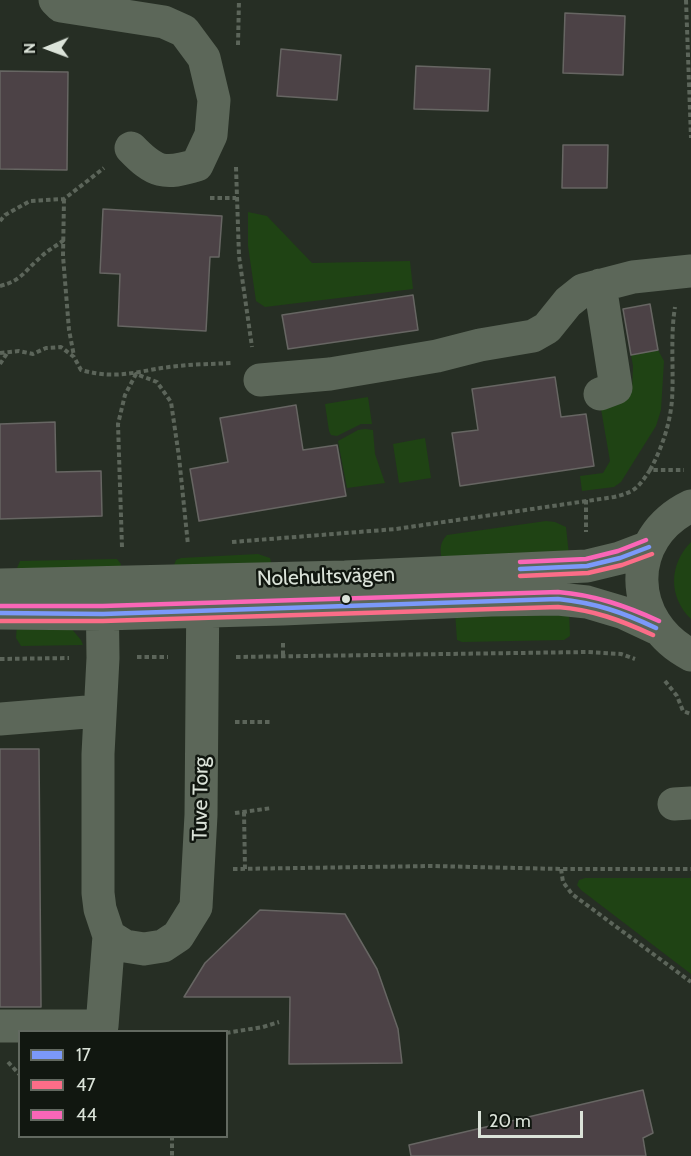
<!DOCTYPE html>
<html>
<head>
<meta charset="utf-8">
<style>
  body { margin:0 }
  #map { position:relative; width:691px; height:1156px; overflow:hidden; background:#262e24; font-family:Cabin,sans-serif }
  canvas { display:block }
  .legend { position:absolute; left:18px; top:1030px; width:210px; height:108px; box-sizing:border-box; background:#111710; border:2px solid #626960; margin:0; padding:8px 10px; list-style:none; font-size:18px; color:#dbe3d9 }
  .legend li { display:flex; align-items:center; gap:12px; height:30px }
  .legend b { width:30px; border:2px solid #626960 }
  .north { position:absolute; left:18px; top:18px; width:60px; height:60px; -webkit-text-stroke:4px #111710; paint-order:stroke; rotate:269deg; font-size:16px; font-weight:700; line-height:24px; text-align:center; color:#dbe3d9 }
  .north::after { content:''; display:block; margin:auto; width:21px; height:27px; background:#dbe3d9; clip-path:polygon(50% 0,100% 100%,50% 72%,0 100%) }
  .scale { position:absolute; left:478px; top:1111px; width:105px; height:27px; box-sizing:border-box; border:3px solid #dbe3d9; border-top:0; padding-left:8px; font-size:18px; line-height:21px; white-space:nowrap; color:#dbe3d9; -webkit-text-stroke:4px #111710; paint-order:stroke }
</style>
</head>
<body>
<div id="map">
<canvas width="691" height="1156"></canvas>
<ul class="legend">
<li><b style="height:8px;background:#7b99f9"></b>17</li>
<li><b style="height:8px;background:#fb6d88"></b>47</li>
<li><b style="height:8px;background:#fa66b7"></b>44</li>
</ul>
<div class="north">N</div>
<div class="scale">20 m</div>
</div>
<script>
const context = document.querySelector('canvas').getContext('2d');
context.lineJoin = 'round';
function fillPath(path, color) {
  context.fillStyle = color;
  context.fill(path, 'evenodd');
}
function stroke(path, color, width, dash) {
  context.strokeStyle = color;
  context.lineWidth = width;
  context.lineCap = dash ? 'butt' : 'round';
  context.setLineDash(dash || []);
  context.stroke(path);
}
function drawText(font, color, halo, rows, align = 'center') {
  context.font = font + ' Cabin,sans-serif';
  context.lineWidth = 5;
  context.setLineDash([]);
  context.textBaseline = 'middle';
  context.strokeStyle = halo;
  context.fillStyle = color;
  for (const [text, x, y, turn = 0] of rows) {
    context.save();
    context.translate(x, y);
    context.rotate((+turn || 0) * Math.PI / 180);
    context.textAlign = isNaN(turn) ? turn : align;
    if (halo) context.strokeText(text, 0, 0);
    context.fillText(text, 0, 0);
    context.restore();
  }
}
fillPath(new Path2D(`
  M248,212L267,216L312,263L410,261L413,289L265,307L256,301L248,246Z
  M658,350L664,361L661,410L656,426L621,482L614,487L582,491L580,476L603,473L610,461L601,409L632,391L633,366L631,355Z
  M368,397L372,424H361L337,436L331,435L329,431L325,404Z
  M365,429L373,430L375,454L385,483L347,488L338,441L358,430Z
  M425,438L431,478L399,483L393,444Z
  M546,521L555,522L566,527L569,555L442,562C440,550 439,543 447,535Z
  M691,542V619C668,597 669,564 691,542Z
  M258,554L270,558L273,568L172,570L176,560L181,558Z
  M117,559L121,564L120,570L17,568L20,561Z
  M569,610L570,636L564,640L462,642L457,640L455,612Z
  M17,623L70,627L81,640L83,645L21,646L16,638Z
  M585,878H691V974L581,890L577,885L579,880Z`), '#1f4314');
const building = new Path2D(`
  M565,13L625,16L623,75L563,73Z
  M281,49L341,55L337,100L277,96Z
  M416,66L490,69L488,111L414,109Z
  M0,71L68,72L67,170L0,169Z
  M563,145H608L607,188H562Z
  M103,209L222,216L219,257H210L206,331L118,326L120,274L100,273Z
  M413,295L418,330L288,349L282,315Z
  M650,304L658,350L631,355L623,309Z
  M555,377L561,417L586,414L594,466L460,486L452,433L478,430L472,389Z
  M296,405L303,450L337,445L346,496L199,521L190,469L228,462L220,418Z
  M55,422L56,472L101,471L102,516L0,519V424Z
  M0,749H39L41,1007H0Z
  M260,910L345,914L377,969L398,1029L402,1063L289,1064L290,997H184L205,963Z
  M643,1090L653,1133L643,1138L646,1156H411L409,1145Z`);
fillPath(building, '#4c4246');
stroke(building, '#676663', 1.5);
stroke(new Path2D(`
  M686,0L691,138
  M238,45L239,0
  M236,167L239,256L252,347
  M210,198H236
  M64,199L63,256L69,330L74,356
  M0,221L5,215L30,201L64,199L104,168
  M0,286C23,280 25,270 42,256C49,249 57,246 65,239
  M0,353L19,351L33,354L46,348L61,347L74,357L81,370C121,381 141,369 179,366C196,364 214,364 231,363
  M0,364L8,352
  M650,470C662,448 670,424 672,400C674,369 670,338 675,307
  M586,500V532
  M232,542L396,529L614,497C635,492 638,488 650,470H684
  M122,547L118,424L125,395L136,374L157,382L171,402L179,457L188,545
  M283,643V658
  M137,657H168
  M236,657L587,652L621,654L635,659
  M0,659L69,658
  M665,681L677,696L683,711L691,714
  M235,722H271
  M244,812L245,869
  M235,813L272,808
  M233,869L432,866L561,869H691
  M561,869L563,882L572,894L691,982
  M226,1033L263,1027L279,1022
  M8,1062L20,1075
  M172,1136V1156`), '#5c655a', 4, [4.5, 3]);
stroke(new Path2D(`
  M55,0L61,6L164,22L184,31L204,58L214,100L211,135L197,165C164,175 155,173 131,148
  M600,285L616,388L600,394
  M260,380L330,374L437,356L480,345L533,336L547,328L568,302L583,290L633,277L691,271
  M691,506C624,538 627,622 691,655
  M102,583L103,658L98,754V893L100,909L109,936L125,946L144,949L163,946L178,936L196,907L201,815L203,581
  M0,585L345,577L587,566L620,558L649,547
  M0,613L103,614L283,609L491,600L558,599L587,602L624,613L656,628
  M0,719L99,711
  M674,804L691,803
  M0,1026H102L109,936`), '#5c6759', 33);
stroke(new Path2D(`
  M520,569L587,566L620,558L649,547
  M0,613L103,614L558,599C596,603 622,612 656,628`), '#7b99f9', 4.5);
stroke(new Path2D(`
  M520,576L588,573L622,565L652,554
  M0,621H103L558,607C594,610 620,620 653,635`), '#fb6d88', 4.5);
stroke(new Path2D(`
  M520,562L586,559L618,551L646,540
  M0,606H103L558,592C595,595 626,606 659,621`), '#fa66b7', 4.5);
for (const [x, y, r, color] of [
  [346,599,5,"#dbe3d9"]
]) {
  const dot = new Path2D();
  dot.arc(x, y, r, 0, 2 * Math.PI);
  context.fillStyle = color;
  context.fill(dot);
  stroke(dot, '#111710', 2);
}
drawText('21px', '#dbe3d9', '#111710', [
  ["Nolehultsvägen",326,577,-2],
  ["Tuve Torg",201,799,-89]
]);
</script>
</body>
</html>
